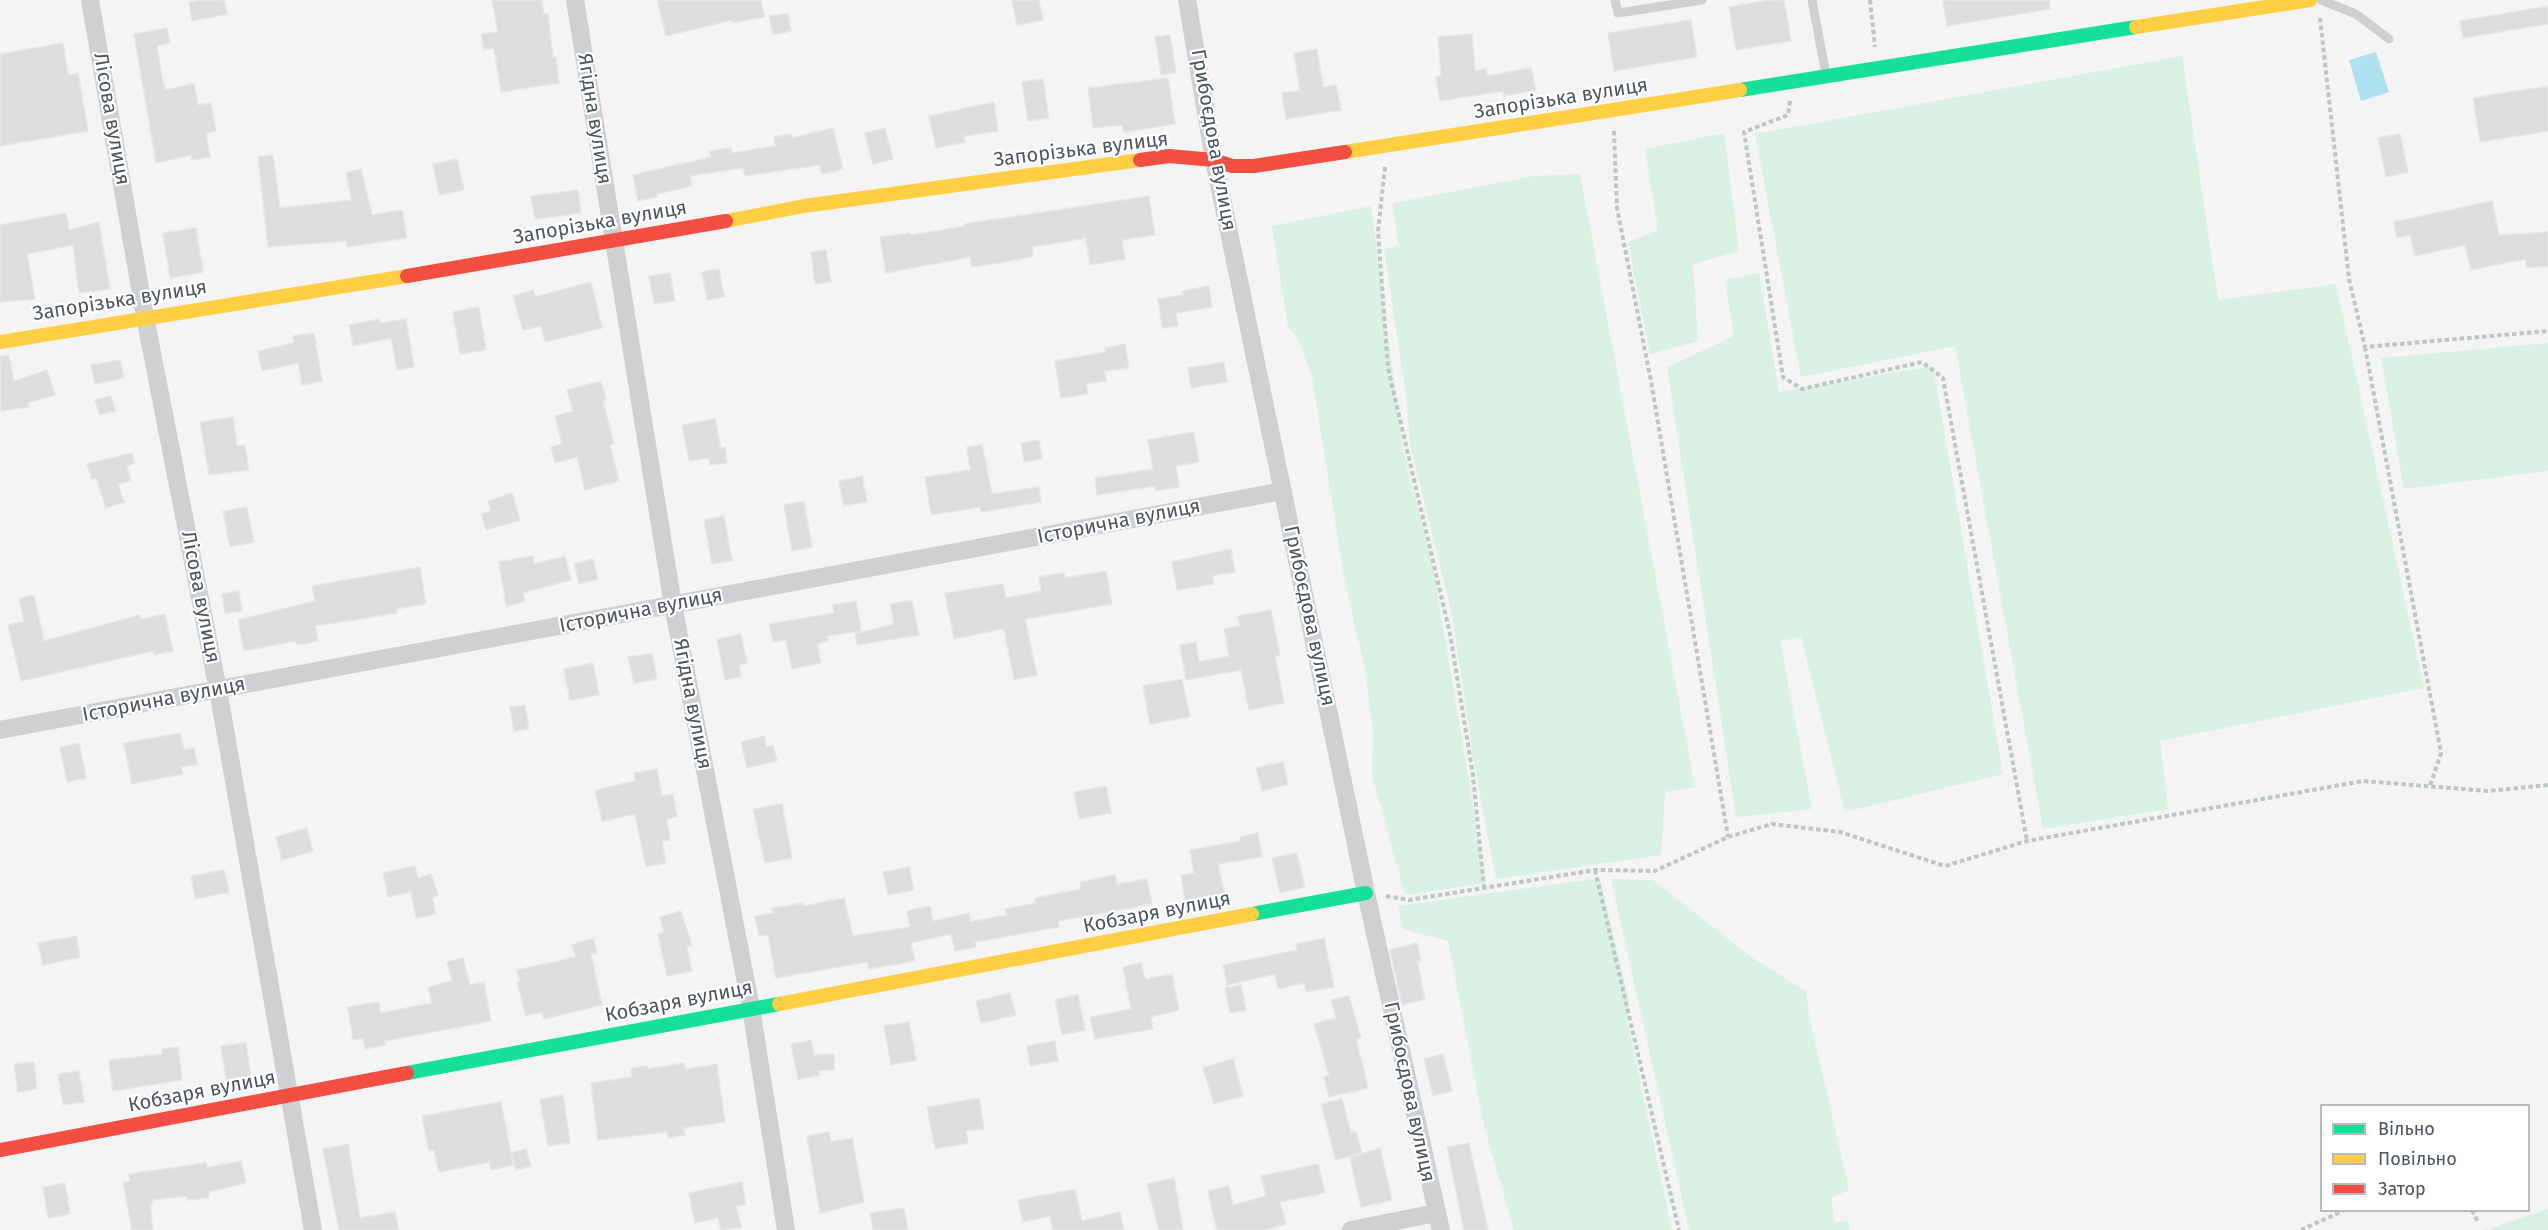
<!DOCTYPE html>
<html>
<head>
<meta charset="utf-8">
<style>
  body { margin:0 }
  #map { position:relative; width:2548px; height:1230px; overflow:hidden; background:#f4f4f4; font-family:"Fira Sans",sans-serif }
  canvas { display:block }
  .legend { position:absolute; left:2320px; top:1104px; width:210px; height:108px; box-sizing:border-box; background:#fff; border:2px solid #b7bbc0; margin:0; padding:8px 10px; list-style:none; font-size:18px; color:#4a5661 }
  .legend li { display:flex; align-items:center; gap:12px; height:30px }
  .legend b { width:30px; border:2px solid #b7bbc0 }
</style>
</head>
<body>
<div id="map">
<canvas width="2548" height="1230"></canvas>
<ul class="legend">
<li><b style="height:8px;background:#16e098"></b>Вільно</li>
<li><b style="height:8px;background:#ffcf43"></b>Повільно</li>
<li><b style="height:8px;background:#f24e42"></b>Затор</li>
</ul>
</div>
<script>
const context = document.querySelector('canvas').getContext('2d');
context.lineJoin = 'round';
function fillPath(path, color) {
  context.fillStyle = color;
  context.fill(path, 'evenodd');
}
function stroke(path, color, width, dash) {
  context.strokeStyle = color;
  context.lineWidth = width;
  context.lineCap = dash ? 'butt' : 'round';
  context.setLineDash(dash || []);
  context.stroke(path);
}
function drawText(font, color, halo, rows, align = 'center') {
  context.font = font + ' "Fira Sans",sans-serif';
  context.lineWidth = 4.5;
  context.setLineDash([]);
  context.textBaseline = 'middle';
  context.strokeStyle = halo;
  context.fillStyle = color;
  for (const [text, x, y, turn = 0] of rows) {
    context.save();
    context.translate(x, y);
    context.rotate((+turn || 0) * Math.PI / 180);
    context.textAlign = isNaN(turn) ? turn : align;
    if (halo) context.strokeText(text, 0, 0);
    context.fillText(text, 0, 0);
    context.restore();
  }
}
fillPath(new Path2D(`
  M2182,56L2218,300L2336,284L2424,688L2160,741L2168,809L2043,829L1955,346L1801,377L1755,134Z
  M1724,133L1739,251L1693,264L1698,341L1650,354L1628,242L1658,230L1645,149Z
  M1580,174L1695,787L1665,792L1661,855L1496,879L1473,757L1452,614L1410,444L1407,402L1384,249L1398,245L1393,203L1534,176Z
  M1371,206L1403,450L1433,567L1486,883L1405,895L1372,775L1373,730L1364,664L1345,583L1312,376L1298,339L1288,327L1272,226Z
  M1759,273L1779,392L1933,366L2003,774L1845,812L1801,637L1780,641L1812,809L1736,817L1667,367L1734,336L1725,280Z
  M2548,343V471L2404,489L2381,358Z
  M1600,878L1629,1001L1627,1020L1672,1230H1514L1484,1126L1448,941L1403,929L1398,906Z
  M1611,879L1653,880L1754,959L1806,991L1809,1015L1849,1190L1831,1198L1835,1222L1848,1221L1850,1230H1689Z
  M2548,1209V1230H2484Z`), '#d9f2e3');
fillPath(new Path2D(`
  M2376,52L2389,92L2361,101L2349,60Z`), '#aee2f0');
const building = new Path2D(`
  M201,0H224L227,14L192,21L189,2Z
  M492,0H542L544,14L548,13L553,58L556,57L559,83L501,92L494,48L484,50L481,34L498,32Z
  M657,0H761L764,17L732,23V20L666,36Z
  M1012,0H1039L1043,20L1017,25Z
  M1770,0H1784L1791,41L1736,50L1729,7Z
  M1943,0H2049L2050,9L1947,26Z
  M2548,6V24L2463,38L2460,21Z
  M788,13L791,31L773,35L769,16Z
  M1691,20L1697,57L1614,71L1608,33Z
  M167,28L170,43L157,46L163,83L166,90L194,84L198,105L211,103L216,131L206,133L210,157L192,160L191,155L156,163L134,34Z
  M1472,34L1475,71L1486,69L1487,76L1531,68L1536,90L1504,96L1503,91L1440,101L1436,77L1441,76L1438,37Z
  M1170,35L1176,73L1161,75L1155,37Z
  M63,43L68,75L78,73L88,131L0,146V54Z
  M1317,49L1323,87L1336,85L1341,110L1286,119L1282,93L1300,91L1294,53Z
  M1168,78L1175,124L1124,132L1122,125L1093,128L1088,88Z
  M1043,79L1049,118L1028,121L1022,82Z
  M2548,86V131L2480,142L2473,98Z
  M994,102L998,131L964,136L965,142L936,148L929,116Z
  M833,128L843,169L822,174L820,165L745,176L743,168L690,176L692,186L657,194V197L638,201L633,175L711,157L710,151L731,148L732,153L775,146L774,137L791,134L792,138Z
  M885,128L893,159L873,164L865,133Z
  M2400,134L2408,172L2386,177L2378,138Z
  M273,155L280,208L352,200L346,173L361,169L372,215L402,210L407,238L347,247L346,241L268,247L258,157Z
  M457,159L464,190L439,195L433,164Z
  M578,190L581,213L535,219L531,196Z
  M1149,196L1155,235L1122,240L1125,259L1090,265L1086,238L1032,247L1033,256L1000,263L972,267L970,257L886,273L880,237L910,233V235L966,226L965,224Z
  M2492,201L2499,235L2548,232V266L2526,268V259L2471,270L2465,245L2415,256L2410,235L2397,238L2394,222Z
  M66,213L69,230L99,222L110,289L79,293L73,245L27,254L35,299L0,302V225Z
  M196,228L203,272L170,278L163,233Z
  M826,250L831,282L815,284L811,252Z
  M719,269L724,297L707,300L702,272Z
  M670,273L675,301L654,304L649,276Z
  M591,282L602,328L545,342L541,326L523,330L513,296L533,290L535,297Z
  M1209,286L1212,307L1176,313L1178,326L1162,328L1158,299L1183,295L1182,291Z
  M479,307L486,350L460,354L453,312Z
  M379,319L380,323L406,319L414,367L397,370L391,338L353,346L349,325Z
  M314,333L322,381L302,385L298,363L262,371L258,351L294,343L293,336Z
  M1125,344L1129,368L1104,371L1106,381L1086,384L1088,394L1061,398L1055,361L1106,352L1105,348Z
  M9,355L14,381L47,370L55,395L28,403L29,407L1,411L0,356Z
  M120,360L124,378L95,384L91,365Z
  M1224,362L1227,382L1191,388L1188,368Z
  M601,381L606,400L603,401L614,444L610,445L619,481L585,490L577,457L555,463L551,447L562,444L555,416L573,411L567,390Z
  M111,396L115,411L100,415L95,400Z
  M233,417L237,446L245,445L249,470L209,475L200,422Z
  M715,419L721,448L725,447L727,463L710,465L709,458L689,461L682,425Z
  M1194,432L1199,462L1176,466L1179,487L1156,491L1155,486L1097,495L1095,478L1153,469L1148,440Z
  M1039,440L1042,459L1024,462L1021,443Z
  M982,445L992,494L1039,487L1041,502L981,512L980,507L931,515L925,477L970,470L967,447Z
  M132,453L135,463L127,466L131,481L118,484L124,502L106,508L96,478L92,479L87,464Z
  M862,476L867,502L844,506L839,481Z
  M512,493L520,520L486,530L481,514L491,511L488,501Z
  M804,501L812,547L792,551L784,505Z
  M247,507L254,542L230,547L223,511Z
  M724,516L732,561L712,564L704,520Z
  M1231,549L1235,572L1212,576L1214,584L1177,590L1172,562Z
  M533,556L534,564L565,556L571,580L523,593L525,602L506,606L499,562Z
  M593,559L598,579L579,584L574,564Z
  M420,567L426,604L396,609L397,613L315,626L318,641L297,645L295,641L244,651L238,620L315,601L312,586Z
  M1106,571L1112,604L1025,619L1037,675L1014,680L1004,629L954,639L945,593L1003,584L1006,598L1041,591L1039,577L1064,573L1065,578Z
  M239,591L242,611L225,613L222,594Z
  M34,595L44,641L140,615L141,619L165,614L173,651L154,655L153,651L21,681L8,625L24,621L19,598Z
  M912,600L919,635L857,645L855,634L894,624L890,604Z
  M856,601L861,631L827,636L828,641L817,644L821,663L792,669L786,640L773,642L769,624L834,613L833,605Z
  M1271,610L1280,656H1275L1284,703L1249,710L1241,670L1186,680L1180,645L1196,642L1199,662L1229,656L1224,629L1240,626L1238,616Z
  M741,634L747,663L739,665L741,677L725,680L717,639Z
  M652,653L657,679L634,683L628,657Z
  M593,663L599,695L570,700L564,669Z
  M1182,679L1190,717L1150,724L1143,686Z
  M525,705L529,729L514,731L510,707Z
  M180,733L184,750L194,748L197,764L181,767L183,774L132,784L124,743Z
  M764,736L766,747L773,745L777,761L747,768L741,742Z
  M79,743L86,778L67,782L60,747Z
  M1283,762L1288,784L1262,791L1256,768Z
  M657,769L662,796L673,794L677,817L667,819L670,840L662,841L666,863L646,867L635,814L602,821L595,790L635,781L634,773Z
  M1106,786L1111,813L1079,819L1074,792Z
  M782,804L792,858L765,863L753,809Z
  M307,828L313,851L282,860L276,837Z
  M1258,833L1262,857L1218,864L1226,900L1186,907L1181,875L1194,873L1190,850L1240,841V837Z
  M1297,853L1305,887L1280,893L1272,858Z
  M415,866L418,878L431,874L438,895L432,897L436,914L416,918L411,892L388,897L383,873Z
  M909,867L914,890L888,895L883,872Z
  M224,870L229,892L195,899L191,876Z
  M1115,875L1117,884L1147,879L1152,904L1058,921L1059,927L975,942L976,947L955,951L951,934L911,943L915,961L869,969L867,962L776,978L768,935L759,936L755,916L773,913L772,908L803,903L804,906L844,898L853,936L910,927L907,911L930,906L933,921L969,913L970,922L1007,915L1005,909L1036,903L1035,898L1081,889L1080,882Z
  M681,911L692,946L687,947L692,971L667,976L658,934L664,932L660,917Z
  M76,936L80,957L43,965L38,943Z
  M593,938L597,953L591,955L602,1005L544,1019L542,1012L526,1016L517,982H520L517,970L576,957L572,945Z
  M1324,938L1334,987L1306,992L1304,983L1278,989L1275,974L1227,985L1223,965L1297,950L1296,944Z
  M1417,943L1421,960L1417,961L1425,999L1402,1005L1390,950Z
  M463,958L470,985L484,982L491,1021L385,1041L386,1045L365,1049L363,1038L353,1040L348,1007L379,1002L380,1013L432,1003L428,987L452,981L447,962Z
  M1141,963L1145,979L1172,974L1179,1010L1151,1017L1153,1029L1095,1039L1090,1017L1131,1009L1123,967Z
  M1241,985L1246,1010L1230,1013L1225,988Z
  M1010,993L1016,1015L981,1023L976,1001Z
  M1078,995L1085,1030L1062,1035L1055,1000Z
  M1349,996L1361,1038L1356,1039L1368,1088L1329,1097L1324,1077L1329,1075L1314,1024L1336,1018L1331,1000Z
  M909,1022L916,1060L891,1065L884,1026Z
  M811,1040L814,1055L834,1054V1070L818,1071L819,1075L798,1080L791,1044Z
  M1055,1041L1058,1061L1030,1066L1027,1046Z
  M246,1043L251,1077L226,1080L221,1046Z
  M178,1047L182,1080L113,1091L109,1060L162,1054V1049Z
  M1443,1054L1452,1091L1433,1096L1424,1059Z
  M1233,1059L1243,1096L1214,1104L1203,1068Z
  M34,1062L37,1089L18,1092L14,1064Z
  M684,1063L685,1069L717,1064L725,1122L683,1128L685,1135L668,1138L667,1132L598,1140L591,1083L632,1077L631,1068L647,1066L648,1069Z
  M79,1071L84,1102L63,1105L58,1074Z
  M563,1095L570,1143L548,1146L540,1099Z
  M979,1098L984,1129L966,1131L968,1143L935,1149L927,1107Z
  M1342,1099L1351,1133L1356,1132L1362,1153L1336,1160L1321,1104Z
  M501,1102L513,1165L491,1170L489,1162L439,1172L434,1150L429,1151L422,1116Z
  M829,1132L831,1142L852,1138L864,1202L820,1213L807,1136Z
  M1469,1143L1488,1230H1464L1447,1147Z
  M348,1144L360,1218L395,1212L399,1230H339L323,1149Z
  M1380,1148L1392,1200L1361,1207L1350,1158Z
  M526,1149L531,1166L516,1170L511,1153Z
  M241,1161L246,1183L209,1192V1198L187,1200V1196L152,1200L153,1204L150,1205L153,1230H132L123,1182L130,1181L129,1174L206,1163L207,1168Z
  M1318,1164L1325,1193L1280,1202L1286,1224L1264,1230H1217L1208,1191L1229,1186L1233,1205L1266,1196L1261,1176Z
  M1174,1178L1183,1230H1159L1147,1184Z
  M742,1182L746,1204L736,1206L741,1227L721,1230L718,1218L695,1223L689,1193Z
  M65,1183L70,1214L48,1218L43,1187Z
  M1075,1189L1082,1221L1120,1212L1124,1230H1053L1050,1216L1023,1222L1018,1200Z
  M904,1208L908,1230H873L870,1213Z`);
fillPath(building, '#ddddde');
stroke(building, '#e5e6e7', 1.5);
stroke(new Path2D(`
  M1870,0L1875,47
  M2320,18L2349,279L2365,347L2548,331
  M1790,101L1788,115L1744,132L1783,377L1802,389L1922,362L1943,378L2027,841
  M1614,131L1617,208L1651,381L1728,837
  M1385,167L1378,231L1388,368L1450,634L1473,775L1484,888
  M2365,347L2441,753L2430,786
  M1595,870L1679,1230
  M1386,896L1409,900L1595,870L1655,871L1728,837L1772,824L1840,832L1945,866L2027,841L2363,781L2488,791L2548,785
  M2472,1210L2478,1222
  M2301,1230L2345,1210`), '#bcc7c4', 4, [4.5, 3]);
stroke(new Path2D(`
  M1615,0L1618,13L1702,0
  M1812,0L1826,75
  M2321,0L2356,14L2389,39`), '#ced0d2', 9);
stroke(new Path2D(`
  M90,0L145,317L218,690L313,1230
  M575,0L673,605L751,1008L786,1230
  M1187,0L1214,160L1366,893L1441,1230
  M0,730L1283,491
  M1351,1230L1436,1213`), '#ced0d2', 18);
stroke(new Path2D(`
  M1740,90L2136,27
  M1252,914L1366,893
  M407,1073L779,1004`), '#16e098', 14);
stroke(new Path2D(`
  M2136,27L2310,0
  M1345,152L1740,90
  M726,221L804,206L1140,160
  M0,342L407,276
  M779,1004L1252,914`), '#ffcf43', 14);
stroke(new Path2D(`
  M1140,160L1169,156L1214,160L1232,166H1254L1345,152
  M407,276L726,221
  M0,1150L407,1073`), '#f24e42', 14);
drawText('20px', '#4a5661', '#fff', [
  ["Запорізька вулиця",1561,99,-9],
  ["Лісова вулиця",111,119,80],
  ["Ягідна вулиця",594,119,81],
  ["Грибоєдова вулиця",1213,140,80],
  ["Запорізька вулиця",1081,150,-7],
  ["Запорізька вулиця",600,223,-10],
  ["Запорізька вулиця",120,301,-9],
  ["Історична вулиця",1119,522,-11],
  ["Лісова вулиця",200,597,79],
  ["Історична вулиця",641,611,-11],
  ["Грибоєдова вулиця",1309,616,78],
  ["Історична вулиця",164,700,-11],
  ["Ягідна вулиця",692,704,79],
  ["Кобзаря вулиця",1157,913,-11],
  ["Кобзаря вулиця",679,1002,-11],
  ["Кобзаря вулиця",202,1092,-11],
  ["Грибоєдова вулиця",1409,1092,78]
]);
</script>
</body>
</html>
